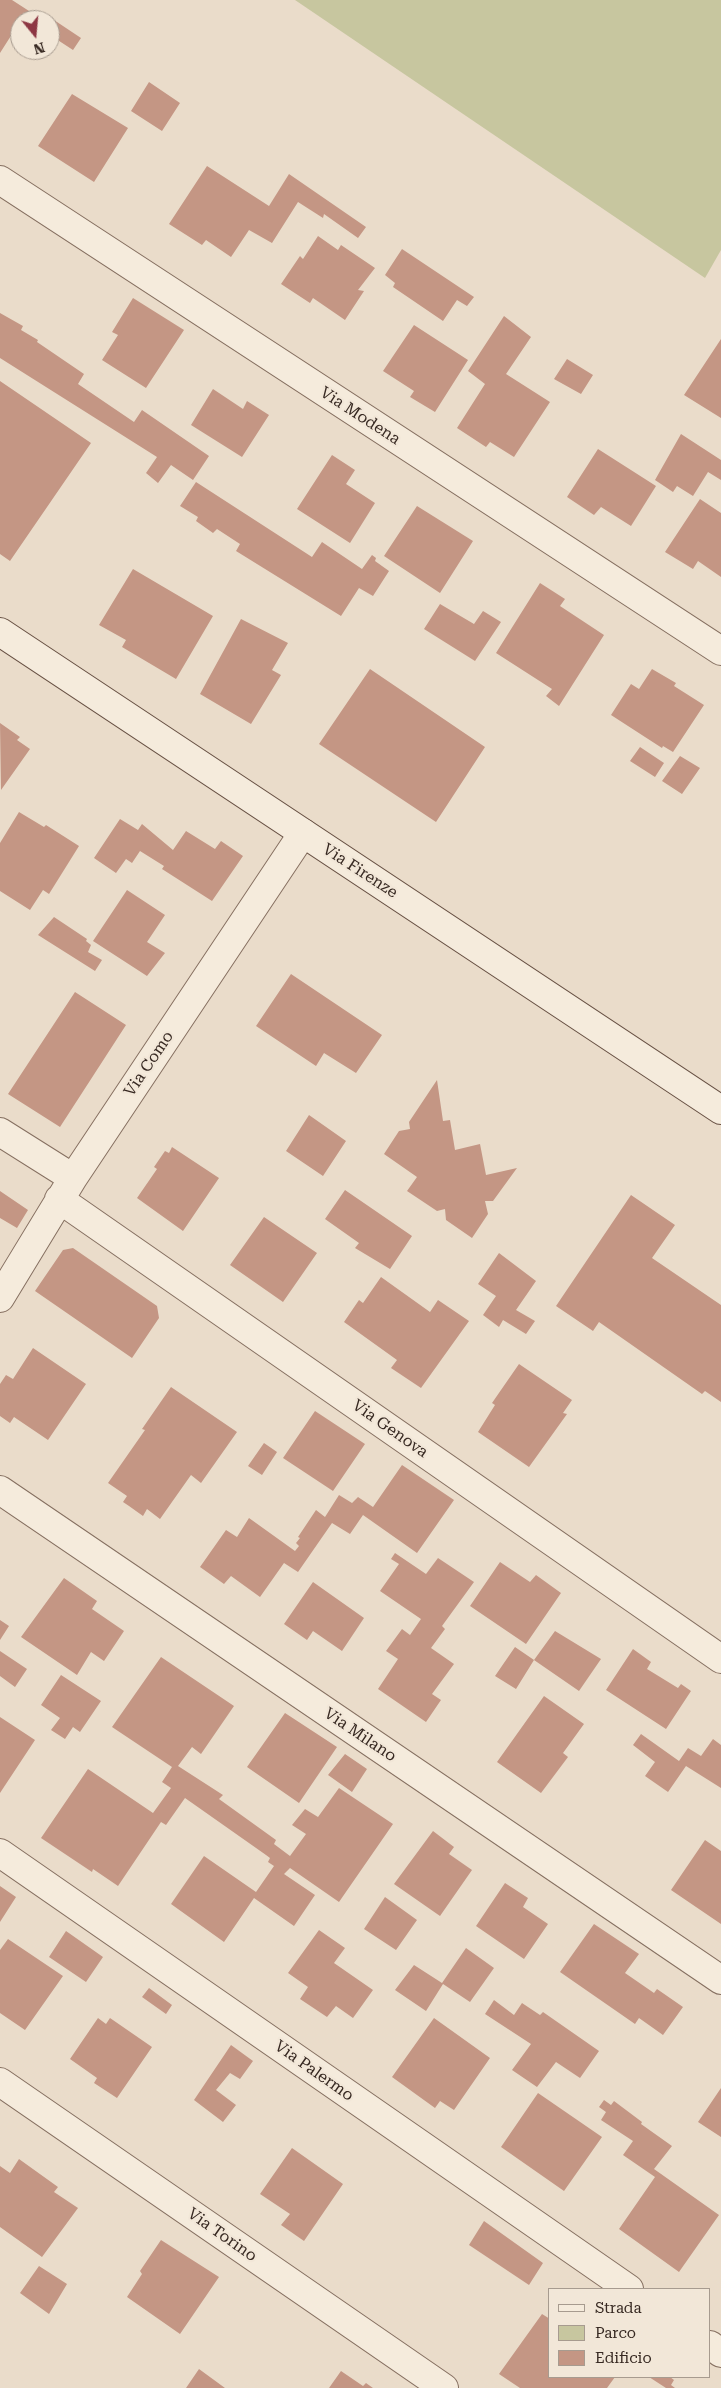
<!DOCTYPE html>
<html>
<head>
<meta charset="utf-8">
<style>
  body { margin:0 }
  #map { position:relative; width:721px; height:2388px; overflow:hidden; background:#eadcca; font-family:"Roboto Serif",serif }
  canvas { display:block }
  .legend { position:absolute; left:548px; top:2288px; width:162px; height:90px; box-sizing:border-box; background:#f2e7d8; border:1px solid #a79b8f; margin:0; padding:6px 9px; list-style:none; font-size:15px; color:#372922 }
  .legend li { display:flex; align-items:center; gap:10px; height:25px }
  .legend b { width:25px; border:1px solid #a79b8f }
  .north { position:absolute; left:10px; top:10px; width:50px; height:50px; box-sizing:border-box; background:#f2e7d8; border:1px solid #a79b8f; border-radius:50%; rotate:163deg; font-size:14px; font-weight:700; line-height:20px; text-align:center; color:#372922 }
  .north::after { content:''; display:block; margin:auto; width:18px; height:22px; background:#8d3743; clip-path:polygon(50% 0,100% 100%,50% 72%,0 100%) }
</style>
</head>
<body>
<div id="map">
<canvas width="721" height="2388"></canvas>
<ul class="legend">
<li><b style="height:6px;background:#f5ebdc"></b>Strada</li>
<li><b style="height:14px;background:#c7c69f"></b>Parco</li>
<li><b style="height:14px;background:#c49684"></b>Edificio</li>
</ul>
<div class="north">N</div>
</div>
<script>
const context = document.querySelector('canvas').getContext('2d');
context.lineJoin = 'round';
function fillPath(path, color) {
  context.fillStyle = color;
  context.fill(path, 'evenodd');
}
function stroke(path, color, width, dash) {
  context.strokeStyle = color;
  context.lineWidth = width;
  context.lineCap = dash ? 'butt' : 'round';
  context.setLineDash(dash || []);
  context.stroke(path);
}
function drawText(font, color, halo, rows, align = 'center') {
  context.font = font + ' "Roboto Serif",serif';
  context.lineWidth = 4.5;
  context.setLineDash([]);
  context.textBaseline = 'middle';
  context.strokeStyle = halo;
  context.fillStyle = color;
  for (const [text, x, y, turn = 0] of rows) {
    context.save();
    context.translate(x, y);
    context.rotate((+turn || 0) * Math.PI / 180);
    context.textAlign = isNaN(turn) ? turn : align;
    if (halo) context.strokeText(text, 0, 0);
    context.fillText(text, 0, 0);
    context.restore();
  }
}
fillPath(new Path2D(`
  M295,0H721V250L705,278Z`), '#c7c69f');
fillPath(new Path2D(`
  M0,0H12L43,20H20V34L14,31L0,53Z
  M51,18L81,38L73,50L50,35Z
  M149,82L180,103L162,131L131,111Z
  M72,94L128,128L94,182L38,146Z
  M207,166L269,206L289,174L366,227L358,238L324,214L323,218L298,202L272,243L249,230L231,257L206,240L202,245L169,224Z
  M318,236L338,250L341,245L375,268L358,290L364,291L345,320L313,298L310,303L281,284L300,256L303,259Z
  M402,249L474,297L467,306L457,300L443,321L393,287L395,283L385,275Z
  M133,298L184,330L146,388L102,360L118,335L112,332Z
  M0,313L23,326L21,330L38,340L37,342L84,374L78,384L134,422L142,410L209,456L193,480L171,465L158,483L146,473L157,457L0,358Z
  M504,316L531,337L506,374L550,402L514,457L490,442L486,447L457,428L485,384L468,371Z
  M414,325L468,360L435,412L410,397L414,391L383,371Z
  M721,339V418L684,395Z
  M567,359L593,375L581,394L554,379Z
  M0,381L91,443L10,561L0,554Z
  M213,389L243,409L247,401L269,415L242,457L191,425Z
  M681,434L721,460V480L708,472L693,496L677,486L673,492L655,480Z
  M598,449L656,486L631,526L601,507L594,515L567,497Z
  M332,455L355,470L346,484L375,503L350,543L297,509Z
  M196,482L312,557L322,542L362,569L372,555L376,558L375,561L389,571L373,596L359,588L341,616L236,551L240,544L217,529L213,533L196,521L198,517L180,506Z
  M700,499L721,513V577L698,561L693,569L665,552Z
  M417,506L473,541L440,593L384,556Z
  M133,569L213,616L176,679L122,647L126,640L99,625Z
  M540,583L565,599L560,606L604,635L559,706L546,696L552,689L496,653Z
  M440,604L474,624L483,611L501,622L475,661L424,629Z
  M241,619L288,643L272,670L281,675L251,724L200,694Z
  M370,669L485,747L436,822L319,744Z
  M652,669L676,683L674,686L704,705L673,752L663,746L662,748L611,715L631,684L639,689Z
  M0,723L20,737L17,740L30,749L1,790Z
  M640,747L664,763L655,777L630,761Z
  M680,756L700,768L682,794L662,781Z
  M19,812L44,827L46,825L79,846L49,894L43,890L30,910L0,891V843Z
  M120,819L138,830L142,824L173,850L186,831L215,849L221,841L243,856L212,901L162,869L164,866L140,851L132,863L126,859L116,873L94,858Z
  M127,890L165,915L147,942L165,953L147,976L93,941Z
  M54,917L87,939L86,941L91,945L88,952L102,960L95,971L38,935Z
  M291,974L382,1035L356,1073L324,1053L316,1066L256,1026Z
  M75,992L126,1025L60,1127L8,1094Z
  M437,1080L443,1121L450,1120L455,1150L480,1144L486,1175L517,1168L493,1201H485L488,1214L472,1238L446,1220L445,1209L437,1211L407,1191L417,1177L384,1154L399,1131L410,1129L409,1122Z
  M309,1115L346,1141L323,1176L286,1151Z
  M172,1147L219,1178L183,1231L137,1198L157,1169L154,1167L165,1151L169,1153Z
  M345,1190L412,1236L390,1269L355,1248L359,1243L325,1219Z
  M0,1191L28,1210L17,1228L0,1218Z
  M631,1195L675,1225L652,1258L721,1305V1402L705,1391L702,1394L599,1322L593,1331L556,1306Z
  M264,1217L317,1253L283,1302L230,1265Z
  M73,1248L157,1306L159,1318L132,1358L35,1291L63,1250Z
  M499,1253L536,1281L516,1310L535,1321L526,1334L503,1320L499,1327L483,1315L496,1296L478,1284Z
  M381,1277L430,1312L438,1300L469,1321L421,1388L391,1368L397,1360L344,1322L359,1300L363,1303Z
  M33,1348L86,1384L48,1440L14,1417L10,1423L0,1416V1384L6,1375L13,1379Z
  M519,1364L572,1400L563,1413L567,1414L529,1467L478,1432L495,1405L492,1403Z
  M171,1387L237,1432L201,1483L191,1475L160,1519L147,1509L143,1516L129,1506L123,1502L127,1496L108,1483L145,1430L142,1429Z
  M315,1411L365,1444L333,1491L283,1458Z
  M264,1443L277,1452L262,1475L248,1466Z
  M402,1465L454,1500L417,1553L363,1515L350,1534L332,1523L298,1572L284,1563L260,1597L231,1576L224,1584L200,1567L226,1530L237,1537L249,1518L295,1551L299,1546L296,1543L300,1538L298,1537L316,1510L325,1517L339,1495L352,1503L358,1497L373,1507Z
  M395,1553L426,1574L438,1558L474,1582L442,1626L445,1629L431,1648L454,1664L432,1694L441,1700L426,1722L378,1689L398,1659L386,1651L402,1629L410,1635L421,1619L380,1591L399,1564L391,1559Z
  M500,1562L530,1582L536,1575L561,1593L526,1644L470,1606Z
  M64,1578L97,1601L92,1609L124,1631L104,1661L91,1652L77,1675L21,1637Z
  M313,1582L364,1618L342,1651L313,1631L307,1640L284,1624Z
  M0,1620L9,1626L0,1640Z
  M555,1631L601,1659L579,1691L534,1660Z
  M515,1647L534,1660L516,1689L495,1676Z
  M633,1649L651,1662L647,1669L678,1688L681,1684L691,1691L666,1729L606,1690Z
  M0,1651L27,1669L15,1687L0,1676Z
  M161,1657L234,1706L201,1754L192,1747L178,1766L223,1795L219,1799L276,1840L274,1844L290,1856L306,1834L292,1825L305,1809L318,1817L339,1788L393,1824L339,1902L290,1868L284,1874L315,1895L294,1926L254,1898L224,1942L171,1904L204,1856L256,1892L274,1866L268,1862L270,1858L266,1855L185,1798L166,1825L161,1822L118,1886L93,1869L92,1872L41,1838L88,1769L153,1813L171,1788L162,1782L172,1767L112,1727Z
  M61,1675L101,1701L80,1732L73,1727L65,1739L51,1730L60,1718L41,1705Z
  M544,1696L584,1724L563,1753L568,1757L541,1793L497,1762Z
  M285,1713L337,1747L299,1803L247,1767Z
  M0,1717L35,1740L0,1793Z
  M641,1734L679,1761L688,1748L701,1756L713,1739L721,1745V1788L686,1766L668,1792L645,1776L655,1762L633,1745Z
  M345,1754L367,1769L352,1792L328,1775Z
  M433,1831L454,1847L449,1854L472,1870L440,1916L394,1884Z
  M705,1840L721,1851V1924L671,1890Z
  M505,1883L528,1898L523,1907L548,1924L524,1959L476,1926Z
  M0,1886L16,1897L0,1922Z
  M385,1897L417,1920L396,1950L364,1929Z
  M594,1924L639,1954L625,1973L654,1993L657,1989L683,2007L663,2035L639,2018L635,2024L560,1972Z
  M319,1930L345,1948L334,1963L373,1990L353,2018L336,2006L327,2017L300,1999L308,1987L288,1973Z
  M66,1931L103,1957L86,1982L49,1957Z
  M8,1939L63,1976L25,2030L0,2013V1950Z
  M466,1948L494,1968L470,2002L443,1984L426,2011L395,1990L414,1965L442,1983Z
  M149,1988L172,2005L166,2014L142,1997Z
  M494,2000L514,2015L522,2003L540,2015L543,2012L599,2051L580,2078L556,2062L537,2087L512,2070L531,2044L485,2014Z
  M98,2018L106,2024L110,2018L152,2047L117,2098L94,2083L97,2078L70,2059Z
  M434,2018L490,2058L454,2110L440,2101L435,2108L392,2077Z
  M231,2045L253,2061L240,2079L230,2073L216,2090L236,2105L223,2122L194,2100Z
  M721,2088V2137L698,2122Z
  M538,2093L602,2137L564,2191L501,2147Z
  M604,2100L611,2105L614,2101L642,2122L641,2124L672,2146L654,2169L719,2215L679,2272L619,2229L655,2177L623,2155L633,2141L601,2120L606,2112L599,2107Z
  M292,2148L343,2184L304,2241L281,2225L290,2214L260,2194Z
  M19,2159L58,2187L54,2192L78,2208L42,2257L0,2227V2166L10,2173Z
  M484,2221L543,2263L529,2285L469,2245Z
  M161,2240L219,2277L180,2334L127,2297L142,2274L140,2271Z
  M39,2266L67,2284L49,2314L20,2293Z
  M542,2314L550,2319V2377H615L607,2388H520L499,2374Z
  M199,2369L225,2388H186Z
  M341,2371L363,2386L366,2383L373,2388H329Z
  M649,2377H670L674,2380L671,2385L675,2388H666Z`), '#c49684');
const street = new Path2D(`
  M0,180L721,651
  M0,1132L73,1178
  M59,1199L721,1659
  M0,1298L73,1178L303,833
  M0,1490L721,1980
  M0,1853L629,2289
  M0,2082L444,2388
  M710,2345L721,2353`);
const secondary = new Path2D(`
  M0,632L721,1110`);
stroke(street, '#856f60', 30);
stroke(secondary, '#675043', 30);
stroke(street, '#f5ebdc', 28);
stroke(secondary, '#f5ebdc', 28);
drawText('16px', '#372922', '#f2e7d8', [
  ["Via Modena",360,416,33],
  ["Via Firenze",360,871,33],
  ["Via Como",149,1064,-56],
  ["Via Genova",390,1429,35],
  ["Via Milano",360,1735,34],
  ["Via Palermo",314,2071,35],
  ["Via Torino",222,2235,35]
]);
</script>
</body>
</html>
